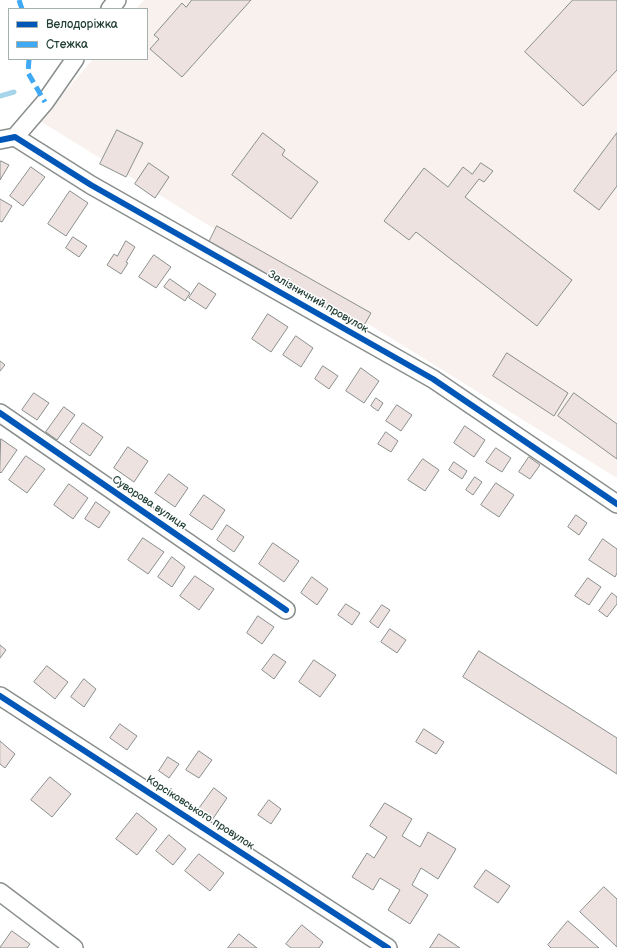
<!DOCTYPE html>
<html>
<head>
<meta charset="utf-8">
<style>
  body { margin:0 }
  #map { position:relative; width:617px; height:948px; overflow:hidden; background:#fff; font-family:"Balsamiq Sans",sans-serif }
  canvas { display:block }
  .legend { position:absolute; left:8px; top:8px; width:140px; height:52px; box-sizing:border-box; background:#fff; border:1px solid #a5b1ae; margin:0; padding:5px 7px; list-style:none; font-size:12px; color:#1f3d34 }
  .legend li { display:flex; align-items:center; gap:8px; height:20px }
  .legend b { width:20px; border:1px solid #a5b1ae }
</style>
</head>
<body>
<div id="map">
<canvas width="617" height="948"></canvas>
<ul class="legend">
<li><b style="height:5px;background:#0057b8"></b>Велодоріжка</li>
<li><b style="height:5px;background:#3fa9f5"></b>Стежка</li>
</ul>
</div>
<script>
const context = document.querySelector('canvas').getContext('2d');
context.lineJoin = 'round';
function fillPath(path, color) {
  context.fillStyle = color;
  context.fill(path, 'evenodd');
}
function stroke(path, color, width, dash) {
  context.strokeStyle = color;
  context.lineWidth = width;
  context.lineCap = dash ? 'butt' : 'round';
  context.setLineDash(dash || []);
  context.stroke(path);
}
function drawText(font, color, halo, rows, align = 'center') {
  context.font = font + ' "Balsamiq Sans",sans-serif';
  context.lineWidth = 3;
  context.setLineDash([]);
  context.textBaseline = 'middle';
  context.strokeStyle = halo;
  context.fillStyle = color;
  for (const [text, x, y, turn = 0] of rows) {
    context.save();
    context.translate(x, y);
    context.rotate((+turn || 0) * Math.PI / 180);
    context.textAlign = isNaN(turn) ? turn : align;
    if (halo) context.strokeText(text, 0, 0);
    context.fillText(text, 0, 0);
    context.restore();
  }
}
fillPath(new Path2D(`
  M144,0H617V478L40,121L93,59H147V9H136Z`), '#f9f1ed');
stroke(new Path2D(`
  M0,96L14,92`), '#a6d5e9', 5);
const building = new Path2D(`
  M192,0H251L182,77L150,49L159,39L154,35L182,3L186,7Z
  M573,0H617V70L583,106L525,52Z
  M117,130L143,143L126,177L100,164Z
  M263,133L285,150L282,155L318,182L291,219L232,175Z
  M617,133V186L599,210L574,191Z
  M1,161L9,165L0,180V163Z
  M149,163L169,177L155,198L135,184Z
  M481,163L493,171L484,182L479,179L465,197L572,280L537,326L416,232L409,240L384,221L424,168L448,187L463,167L472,174Z
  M31,167L45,177L23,206L10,196Z
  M70,191L88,203L66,236L48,224Z
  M0,199L12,206L2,222L0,221Z
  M217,226L371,313L362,329L209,242Z
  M73,237L87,246L79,257L66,248Z
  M126,241L135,247L126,262L128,263L121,274L107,265L114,254L117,256Z
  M154,255L171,267L156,288L139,277Z
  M170,279L190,293L185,301L164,287Z
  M199,283L216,294L206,309L189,298Z
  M268,314L288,327L271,352L252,339Z
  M296,336L313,348L301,367L283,355Z
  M507,353L568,393L554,416L493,376Z
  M0,361L5,365L0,371Z
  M323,366L338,376L329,389L315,379Z
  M361,368L379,381L364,403L346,391Z
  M34,393L49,403L37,420L22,410Z
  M574,393L617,424V459L558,416Z
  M376,398L383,403L378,411L371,406Z
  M397,405L412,415L401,431L386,421Z
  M64,407L75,415L57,440L46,432Z
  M83,423L103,437L90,456L70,442Z
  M465,426L485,440L474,457L454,443Z
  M386,432L398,441L391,452L378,444Z
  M1,439L17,450L1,473L0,472Z
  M128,447L148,461L134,482L114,468Z
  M496,448L511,458L502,472L486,462Z
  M26,456L45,469L27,493L9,480Z
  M529,457L540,465L530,479L519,472Z
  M423,459L439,470L425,491L408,480Z
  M454,462L467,471L462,479L449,470Z
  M169,474L188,488L175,507L155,493Z
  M475,477L482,482L473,495L466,490Z
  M496,483L514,495L499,517L481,505Z
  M69,484L88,498L73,519L54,505Z
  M204,495L225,510L212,530L190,515Z
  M96,502L110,512L99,528L85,519Z
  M576,515L587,523L579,535L568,527Z
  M227,525L244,537L234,552L217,540Z
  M143,538L164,552L148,574L128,560Z
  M603,539L617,549V573L615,577L589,560Z
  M273,543L299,561L284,582L259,564Z
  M172,557L185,567L172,587L158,577Z
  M195,576L214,589L199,610L180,596Z
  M312,577L328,589L317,605L301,593Z
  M588,578L601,587L589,605L575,596Z
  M612,593L617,597V604L607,617L599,611Z
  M346,604L360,613L352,625L338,615Z
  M382,605L390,610L378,628L370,622Z
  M258,616L274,627L262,644L247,633Z
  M390,629L406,640L397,653L381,642Z
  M0,645L6,650L0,658Z
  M479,651L617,738V774L463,677Z
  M274,654L286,662L274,679L262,670Z
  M314,660L336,675L320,697L299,682Z
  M47,666L68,682L55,699L34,682Z
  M84,679L96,689L84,707L71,697Z
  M120,724L137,736L127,750L110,738Z
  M424,729L444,742L436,754L416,742Z
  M0,741L15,754L5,768L0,764Z
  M199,751L212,760L199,778L186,770Z
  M168,757L179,764L169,778L159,771Z
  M50,777L71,794L52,817L31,800Z
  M214,788L227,798L212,820L198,810Z
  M269,800L281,809L271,824L258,815Z
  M385,803L412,819L402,836L420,847L428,832L456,849L438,879L421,868L412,885L428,895L410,924L388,910L400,890L380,878L373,890L352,877L367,853L374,858L387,837L370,826Z
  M137,813L157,829L137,855L116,839Z
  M169,835L186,849L173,865L156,851Z
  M199,854L224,873L210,891L185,871Z
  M486,870L510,886L498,903L474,887Z
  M604,887L617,899V947L580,912Z
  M568,921L599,948H551L548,945Z
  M302,925L323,942L319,948H291L286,944Z
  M12,931L30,944L27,948H0Z
  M239,934L257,948H228Z
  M439,934L460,948H430Z`);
fillPath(building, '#ede2df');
stroke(building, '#898f8d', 1);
const minor = new Path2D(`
  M110,9L117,0
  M15,137L45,102L75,59
  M0,140L15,137L91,185L433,379L617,504
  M0,413L286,610
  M0,696L388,948
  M0,892L74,948`);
stroke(minor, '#898f8d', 20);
stroke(minor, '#fff', 17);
stroke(new Path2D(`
  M19,0L22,9
  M29,59L28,73L45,102`), '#3fa9f5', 5, [10, 5]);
stroke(new Path2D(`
  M0,140L15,137L91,185L433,379L617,504
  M0,413L286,610
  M0,696L388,948`), '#0057b8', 6);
drawText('11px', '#1f3d34', '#fff', [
  ["Залізничний провулок",318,302,30],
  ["Суворова вулиця",149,503,34],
  ["Корсіковського провулок",200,813,33]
]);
</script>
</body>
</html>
